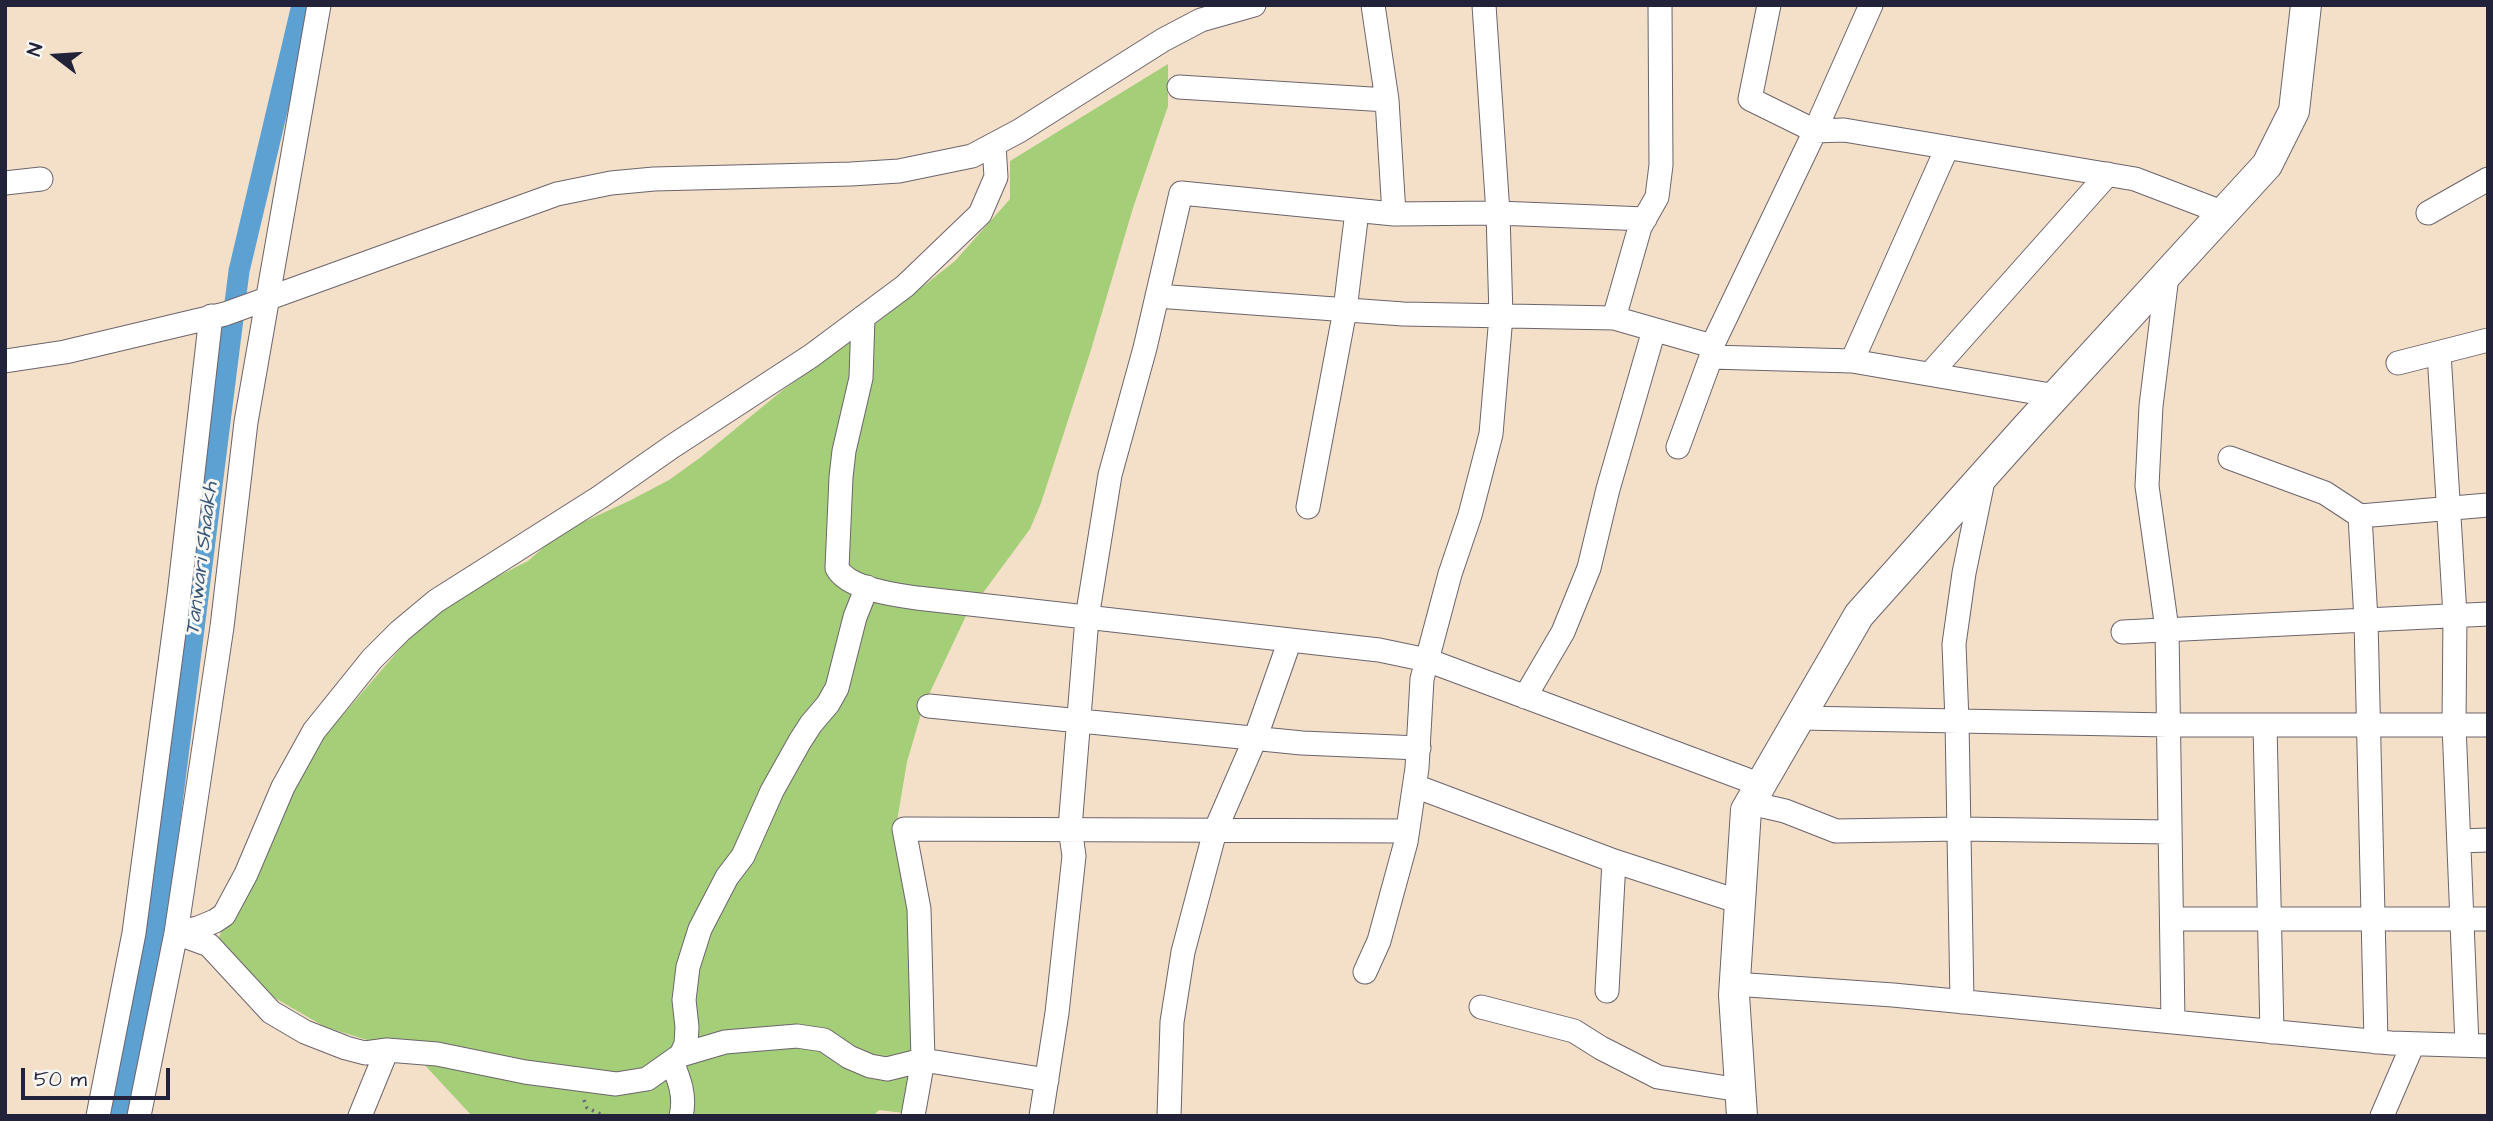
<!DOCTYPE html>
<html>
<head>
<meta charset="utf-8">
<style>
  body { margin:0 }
  #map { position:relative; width:2493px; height:1121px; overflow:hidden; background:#f4e0c8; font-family:"Architects Daughter",sans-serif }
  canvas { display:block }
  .frame { position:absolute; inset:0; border:7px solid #22223b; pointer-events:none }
  .north { position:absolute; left:21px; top:21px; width:70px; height:70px; -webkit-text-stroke:5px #f6f6f2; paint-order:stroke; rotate:287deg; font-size:19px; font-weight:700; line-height:28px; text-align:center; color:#22223b }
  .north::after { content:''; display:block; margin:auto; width:24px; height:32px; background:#22223b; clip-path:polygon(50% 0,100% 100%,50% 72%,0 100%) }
  .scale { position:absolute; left:21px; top:1068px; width:149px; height:32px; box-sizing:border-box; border:4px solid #22223b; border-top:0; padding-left:9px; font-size:21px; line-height:24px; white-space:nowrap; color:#22223b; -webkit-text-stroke:5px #f6f6f2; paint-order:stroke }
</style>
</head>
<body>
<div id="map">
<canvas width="2493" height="1121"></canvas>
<div class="frame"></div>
<div class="north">N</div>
<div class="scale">50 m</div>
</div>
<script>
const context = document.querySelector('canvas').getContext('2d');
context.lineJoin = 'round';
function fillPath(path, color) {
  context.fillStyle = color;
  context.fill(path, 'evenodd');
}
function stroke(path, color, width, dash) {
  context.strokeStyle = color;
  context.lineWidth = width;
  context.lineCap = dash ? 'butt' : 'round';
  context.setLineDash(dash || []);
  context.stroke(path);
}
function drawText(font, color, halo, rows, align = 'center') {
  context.font = font + ' "Architects Daughter",sans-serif';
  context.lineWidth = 6;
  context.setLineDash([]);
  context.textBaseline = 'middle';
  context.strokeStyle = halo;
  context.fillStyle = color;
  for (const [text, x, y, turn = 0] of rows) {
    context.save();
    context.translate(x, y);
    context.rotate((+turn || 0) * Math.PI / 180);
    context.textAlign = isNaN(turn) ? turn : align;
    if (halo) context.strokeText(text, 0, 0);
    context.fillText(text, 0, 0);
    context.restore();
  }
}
fillPath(new Path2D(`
  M1168,64V106L1133,208L1090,353L1041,503L1030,529L966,616L923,707L907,762L897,821L910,880L917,1051L903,1113L879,1110L873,1116H472L408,1047L367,1040L325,1027L268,994L218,939L316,746L417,629L457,597L528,561L560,533L631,500L669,480L701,457L783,390L879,321L955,261L1010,199V161Z`), '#a5ce79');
stroke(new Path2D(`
  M120,1116L162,883L239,271L302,5`), '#5da1d2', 21);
const minor = new Path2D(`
  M1373,5L1387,100L1394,214
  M1769,5L1750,99L1815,131L1844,130L2135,179L2224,213
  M1179,87L1387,100
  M5,183L41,179
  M2428,213L2488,179
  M2167,276L2151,406L2147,486L2167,629L2173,1022
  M1157,296L1403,314L1614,318L1712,346
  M863,317L861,378L844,451L841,477L837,568C848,589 895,595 917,598L1379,650L1427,660L1761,785
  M1614,318L1640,227L1657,197L1661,165L1660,5
  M2439,353L2455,615L2454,725L2467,1045
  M1711,357L1852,361L2056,396
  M5,361L65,352L225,314L557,194L611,183L654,179L851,174L899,171L972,156L1019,131L1163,40L1201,20L1254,5
  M1852,361L1947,148
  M2398,363L2488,340
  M1930,374L2108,174
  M1678,447L1711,357L1712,346L1815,131L1871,5
  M2230,458L2325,493L2360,516L2488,505
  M1308,507L1345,310L1357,211
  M2360,516L2366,620L2376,1042
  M2123,632L2488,614
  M1525,697L1563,632L1589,568L1608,489L1654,330
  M929,706L1302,743L1419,748
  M1800,718L2169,725H2488
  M2265,725L2272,1032
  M1415,786L1614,861L1740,902
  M1750,803L1785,811L1836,831L1959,829L2170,832
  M2459,841L2488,840
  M2172,919H2488
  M176,933L198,928L215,921L224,915L246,874L283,787L314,731L372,659L400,631L436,601L600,497L673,446L811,356L905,286L980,214L996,177L994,145
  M176,933L209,945L271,1012L305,1032L346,1048L365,1053L387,1050L437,1054L525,1072L616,1084L647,1079L681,1055L686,1044L687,1027L684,1000L688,967L700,929L727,877L743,856L772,791L800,741L811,724L828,704L837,688L855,617L867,587
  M1365,972L1379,941L1406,842L1417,768L1422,679L1450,574L1470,515L1491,434L1501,316L1498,213L1484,5
  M1734,984L1893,995L2391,1043L2488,1046
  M1607,991L1614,861
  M1962,1002L1957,721L1954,644L1964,573L1984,476
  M1481,1007L1574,1031L1601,1048L1658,1077L1740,1090
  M681,1055L725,1042L797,1036L824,1040L849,1057L870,1066L887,1069L923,1060L1047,1080
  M672,1062C679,1079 686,1096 681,1116
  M98,1116L134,933L179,595L211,316
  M139,1116L176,933L222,627L246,422L319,5
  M360,1116L387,1050
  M913,1116L923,1060L919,909L904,829L1407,831
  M1041,1116L1057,1013L1074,856L1070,828L1087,618L1110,475L1145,348L1181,193L1394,214L1498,213L1645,219
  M1169,1116L1172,1022L1183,952L1215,831L1255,739L1290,640
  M2382,1116L2413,1044`);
const major = new Path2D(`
  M1742,1116L1734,995L1746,810L1859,615L2027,427L2267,165L2294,111L2306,5`);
stroke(minor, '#6c646c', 25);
stroke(major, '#6c646c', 32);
stroke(new Path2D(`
  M584,1100L587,1108L605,1116`), '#6c646c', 3.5, [2, 5]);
stroke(minor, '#fff', 23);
stroke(major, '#fff', 30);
drawText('italic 21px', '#3a5577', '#f6f6f2', [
  ["Tanwari Shaakh",203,559,-83]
]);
</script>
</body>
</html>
